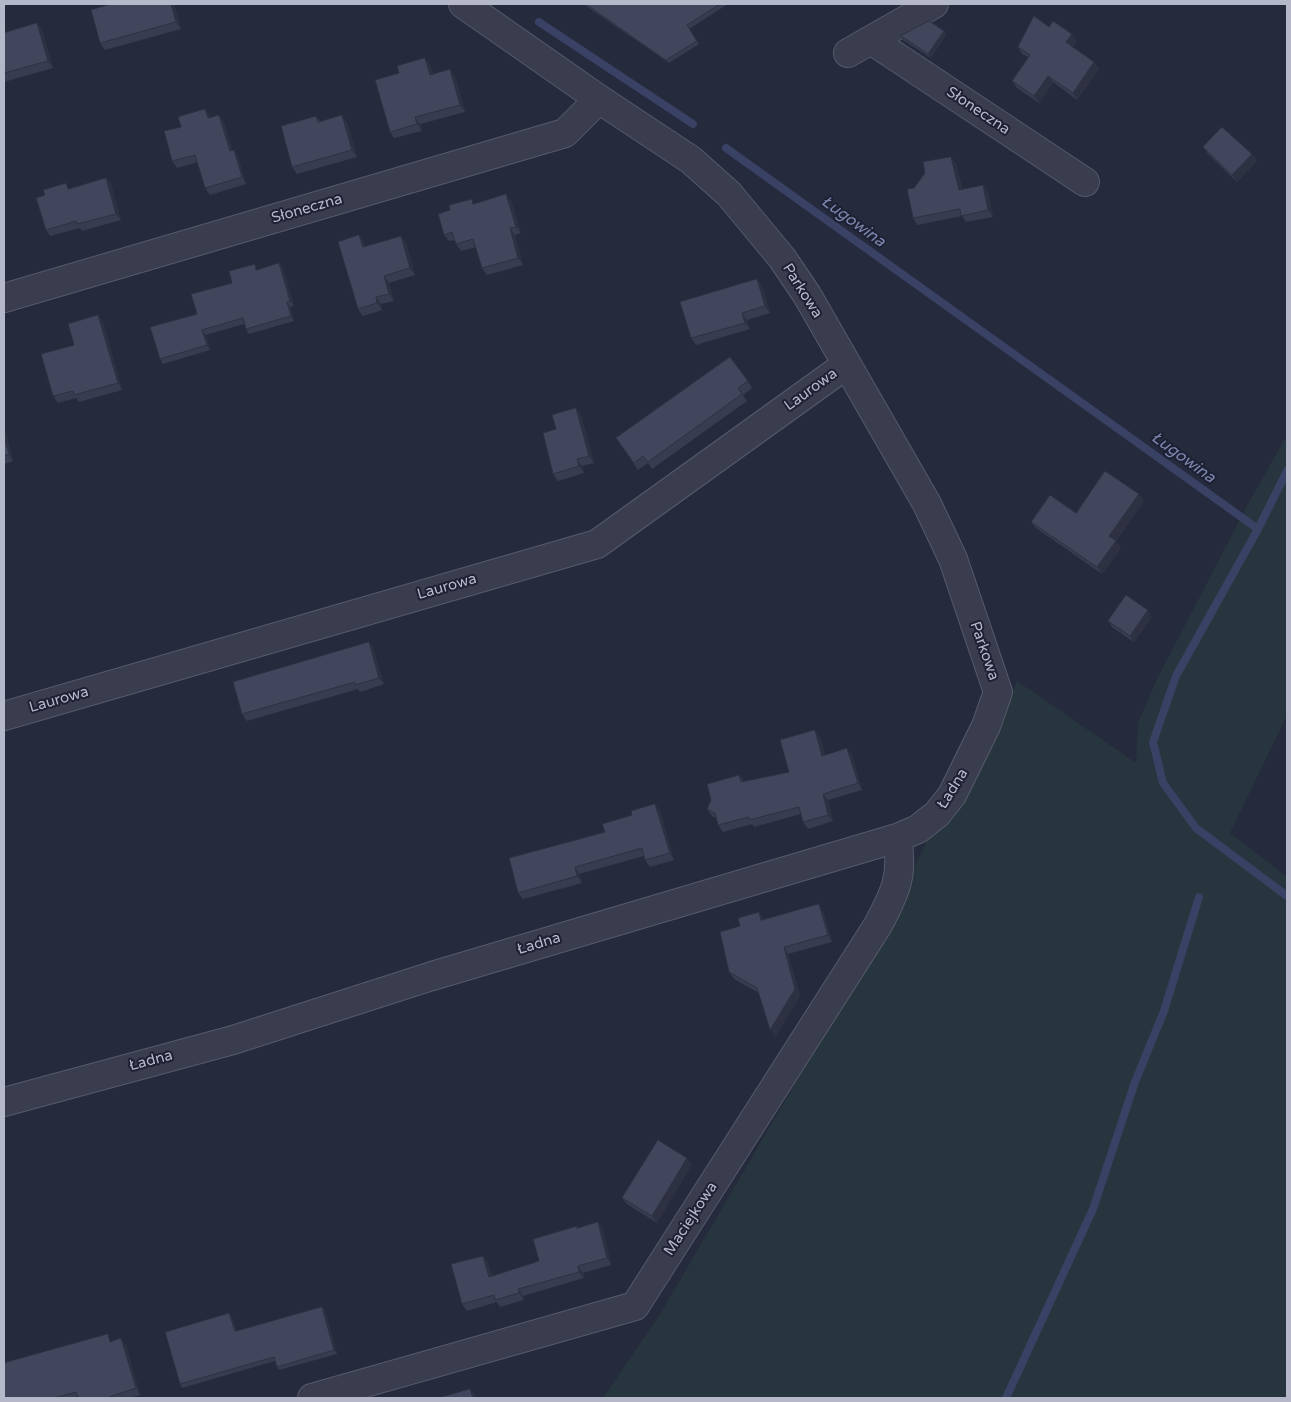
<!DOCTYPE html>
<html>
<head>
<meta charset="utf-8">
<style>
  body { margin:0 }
  #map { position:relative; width:1291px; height:1402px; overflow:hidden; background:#252a3d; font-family:"Varela Round",sans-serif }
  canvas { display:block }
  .frame { position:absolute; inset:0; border:5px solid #b5b8c9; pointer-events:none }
</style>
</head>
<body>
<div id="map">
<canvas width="1291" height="1402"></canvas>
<div class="frame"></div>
</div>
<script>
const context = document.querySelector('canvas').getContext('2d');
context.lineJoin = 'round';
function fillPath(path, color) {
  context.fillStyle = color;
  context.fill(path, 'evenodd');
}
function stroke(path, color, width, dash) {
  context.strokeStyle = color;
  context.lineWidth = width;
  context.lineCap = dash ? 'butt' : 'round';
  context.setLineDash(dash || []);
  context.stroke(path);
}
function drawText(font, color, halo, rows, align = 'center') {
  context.font = font + ' "Varela Round",sans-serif';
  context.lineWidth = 4;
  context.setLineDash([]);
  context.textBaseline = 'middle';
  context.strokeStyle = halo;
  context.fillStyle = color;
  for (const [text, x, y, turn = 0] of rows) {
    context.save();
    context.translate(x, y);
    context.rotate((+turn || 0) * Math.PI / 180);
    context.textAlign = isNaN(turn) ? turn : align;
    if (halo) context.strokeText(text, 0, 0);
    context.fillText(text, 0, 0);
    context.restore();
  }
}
fillPath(new Path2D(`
  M1287,435V715L1230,833L1287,877V1398H603L659,1316L890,922L928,838L966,788L993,745L1017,681L1136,763L1138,723L1157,679L1247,506Z`), '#27363e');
stroke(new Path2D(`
  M539,22L693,124
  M726,148L1258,529
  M1287,471L1258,529L1176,676L1153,742L1163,783L1196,828L1287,896
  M1006,1398L1093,1209L1135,1082L1164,1011L1199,897`), '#394164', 8);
const minor = new Path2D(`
  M871,40L1085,182
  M848,53L934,4
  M4,298L565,133L599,99
  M4,716L597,544L846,365
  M4,1102L233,1040L432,976L897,838L918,829L937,814L952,795L986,726L998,692L953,559L927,504L807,295L782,258L729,194L691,160L599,99L463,4
  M312,1398L635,1306L878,925C895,893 904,875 897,838`);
stroke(minor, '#575a6c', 30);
stroke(minor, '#393d4e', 28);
fillPath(new Path2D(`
  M174,4L181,29L105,50L100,43Z
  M583,4H728L689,29L699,44L669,63Z
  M37,23L42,30L53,68L4,82V33Z
  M1049,27L1077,41L1073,47L1094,62L1099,69L1077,100L1053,82L1039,103L1017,88L1012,81L1028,57L1022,54L1018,47Z
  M944,31L946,35L931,58L903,40L901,36Z
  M430,65L433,74L455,76L465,112L420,124L422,131L394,138L390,132Z
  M219,115L224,122L232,150H234L238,157L246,184L210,195L205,188L198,162L177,168L172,161L181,127L210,116L211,118Z
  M316,116L320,121L347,122L357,157L297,174L292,167Z
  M1203,147L1252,154L1257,161L1237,182L1208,154Z
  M951,157L956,164L962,189L983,185L988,192L993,217L966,222L962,216L917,225L913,218L914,188Z
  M106,178L111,184L121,220L82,231L80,228L50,236L46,230L45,195Z
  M511,201L521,233L515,235L523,265L487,275L482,268L476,247L461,251L456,244L455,240L449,241L444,235L475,203Z
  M359,235L364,242L365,247L406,243L415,275L389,283L394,301L381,304L382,310L363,316L358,309Z
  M279,263L283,268L294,306L290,307L294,321L249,334L246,329L244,324L206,335L210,350L163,364L160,359L197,314L232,283L258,269Z
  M762,286L770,313L747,320L750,329L696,345L691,338Z
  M98,315L103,322L122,390L79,402L76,398L58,403L53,396L74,345Z
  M748,381L752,388L743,395L747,401L652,469L648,463L638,470L616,438Z
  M581,415L594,463L582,466L584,473L558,481L553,474L556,429Z
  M4,427L13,461L4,464Z
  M1144,501L1116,541L1121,548L1102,574L1036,528L1031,522Z
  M1152,617L1134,642L1113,628L1108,621Z
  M369,642L373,648L384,684L360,692L358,689L247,721L242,714Z
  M820,737L825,755H852L862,790L828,800L833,821L808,829L803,822L801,814L754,827L752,824L723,832L718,825L716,818L712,816L707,809L739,775L744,782L789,772Z
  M655,804L660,811L674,860L650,867L645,860L644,856L579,874L582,883L523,899L518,893L605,832L632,815Z
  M823,911L832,942L788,954L800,996L775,1037L759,993L734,979L729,972L764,920Z
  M692,1164L657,1223L627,1204L622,1198Z
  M598,1222L603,1229L611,1265L583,1273L584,1278L523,1296L524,1300L500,1307L497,1302L467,1311L462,1304L483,1256L487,1262L492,1276L539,1261L577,1226L578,1228Z
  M322,1307L325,1310L337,1354L279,1370L277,1367L275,1361L182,1388L180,1384L229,1313L232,1317L236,1331Z
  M112,1341L126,1345L140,1395L130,1398H4Z`), '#383c50');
fillPath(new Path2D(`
  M171,4H174L181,29L176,22Z
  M37,23L42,30L53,68L48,61Z
  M944,31L946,35L931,58L928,54Z
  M1072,34L1077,41L1071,49L1066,42Z
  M425,58L430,65L435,82L430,75Z
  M1094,62L1099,69L1077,100L1073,93Z
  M450,69L455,76L465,112L460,105Z
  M1048,76L1053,82L1039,103L1034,96Z
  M205,109L210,116L213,125L208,118Z
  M219,115L224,122L234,158L230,151Z
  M342,115L347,122L357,157L352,150Z
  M415,117L420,124L422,131L417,124Z
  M234,150L238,157L246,184L242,177Z
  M1252,154L1257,161L1237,182L1232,175Z
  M951,157L956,164L963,197L959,190Z
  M106,178L111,184L121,220L116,214Z
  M983,185L988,192L993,217L988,210Z
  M506,194L511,201L521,233L516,227Z
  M510,228L515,235L523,265L518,258Z
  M359,235L364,242L368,254L363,247Z
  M401,236L406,243L415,275L410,268Z
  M279,263L283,268L294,306L290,301Z
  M384,276L389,283L394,301L389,294Z
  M757,279L762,286L770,313L765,306Z
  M376,297L381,304L382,310L377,303Z
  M287,302L290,307L294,321L291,316Z
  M742,313L747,320L750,329L745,323Z
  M98,315L103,322L122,390L118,383Z
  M202,330L206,335L210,350L207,345Z
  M576,408L581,415L594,463L589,456Z
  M4,427L13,461L9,454L4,437Z
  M577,459L582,466L584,473L579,466Z
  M1139,494L1144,501L1114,543L1109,536Z
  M1116,541L1121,548L1102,574L1097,567Z
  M1148,610L1152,617L1134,642L1130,636Z
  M369,642L373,648L384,684L379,678Z
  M815,730L820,737L827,763L822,756Z
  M847,748L852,755L862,790L858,783Z
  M823,794L828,800L833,821L828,815Z
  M655,804L660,811L674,860L670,853Z
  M575,867L579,874L582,883L577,876Z
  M819,904L823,911L832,942L828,935Z
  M759,912L764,919L766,927L761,920Z
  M784,947L788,954L800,996L775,1037L770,1030Z
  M687,1158L692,1164L657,1223L652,1216Z
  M598,1222L603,1229L611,1265L607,1258Z
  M483,1256L487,1262L494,1284L489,1277Z
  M578,1266L583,1273L584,1278L579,1272Z
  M518,1289L523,1296L524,1300L519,1293Z
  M322,1307L325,1310L337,1354L334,1350Z
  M229,1313L232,1317L237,1335L235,1331Z
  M121,1338L126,1345L140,1395L136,1388Z
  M470,1389L475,1395L476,1398H473Z`), '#2e3141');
const building = new Path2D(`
  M111,4H171L176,22L100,43L91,10Z
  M586,4H720L687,25L697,41L666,60Z
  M1034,16L1049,27L1053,21L1072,34L1066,42L1094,62L1073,93L1048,76L1034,96L1012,81L1030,55L1018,47Z
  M929,21L944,31L928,54L901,36Z
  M37,23L48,61L4,73V33Z
  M425,58L430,75L450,69L460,105L415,117L417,124L390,132L375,80L399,73L397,66Z
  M205,109L208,118L219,115L230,151L234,150L242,177L205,188L195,155L172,161L164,131L181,127L178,117Z
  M342,115L352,150L292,167L281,126L316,116L318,122Z
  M1222,127L1252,154L1232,175L1203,147Z
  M951,157L959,190L983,185L988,210L961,216L960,209L913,218L907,189L914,188L925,173L923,162Z
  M106,178L116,214L77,224L76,221L46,230L36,198L45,195L43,190L66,183L68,189Z
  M506,194L516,227L510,228L518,258L482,268L473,239L456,244L452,232L444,235L438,214L450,210L449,205L472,199L473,204Z
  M359,235L363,247L401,236L410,268L384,276L389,294L376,297L377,303L358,309L338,242Z
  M279,263L290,301L287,302L291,316L246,329L243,318L202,330L207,345L160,359L150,327L197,314L191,294L232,283L229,271L255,264L256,270Z
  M757,279L765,306L742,313L745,323L691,338L680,302Z
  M98,315L118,383L74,395L73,391L53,396L41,354L74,345L68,324Z
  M730,357L748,381L738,388L742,394L648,462L643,456L634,463L616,438Z
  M576,408L589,456L577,459L579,466L553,474L543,433L556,429L552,415Z
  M4,437L9,454L4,456Z
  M1105,471L1139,494L1109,536L1116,541L1097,567L1031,522L1050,495L1076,513Z
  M1126,595L1148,610L1130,636L1108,621Z
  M369,642L379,678L355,685V682L242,714L233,682Z
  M815,730L822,756L847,748L858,783L823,794L828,815L803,822L799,807L749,820V817L718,825L715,813L707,809L711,800L707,784L739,775L741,782L789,772L780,740Z
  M655,804L670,853L645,860L642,848L575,867L577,876L518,893L509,858L605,832L602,824L632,815L631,811Z
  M819,904L828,935L784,947L795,989L770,1030L757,988L729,972L720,932L740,926L738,918L759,912L761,920Z
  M658,1140L687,1158L652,1216L622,1198Z
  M598,1222L607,1258L578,1266L579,1272L518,1289L519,1293L495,1300L494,1295L462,1304L451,1264L483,1256L489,1277L539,1261L533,1239L577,1226V1228Z
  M322,1307L334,1350L277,1367L274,1357L180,1384L165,1332L229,1313L235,1331Z
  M108,1334L110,1342L121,1338L136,1388L109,1397V1398H78L76,1392L54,1398H4V1363Z
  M470,1389L473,1398H438Z`);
fillPath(building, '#41465d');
stroke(building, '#2e3141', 1);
drawText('15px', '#b5b8c9', '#1e2133', [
  ["Słoneczna",978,111,34],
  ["Słoneczna",307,209,-16],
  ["Parkowa",802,291,58],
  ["Laurowa",811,390,-36],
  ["Laurowa",447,587,-16],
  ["Parkowa",984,651,71],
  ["Laurowa",59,700,-16],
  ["Ładna",953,789,-58],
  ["Ładna",539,944,-17],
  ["Ładna",151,1061,-15],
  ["Maciejkowa",691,1219,-57]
]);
drawText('italic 16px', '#7d87af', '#1e2133', [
  ["Ługowina",853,222,36],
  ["Ługowina",1183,458,36]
]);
</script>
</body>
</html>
